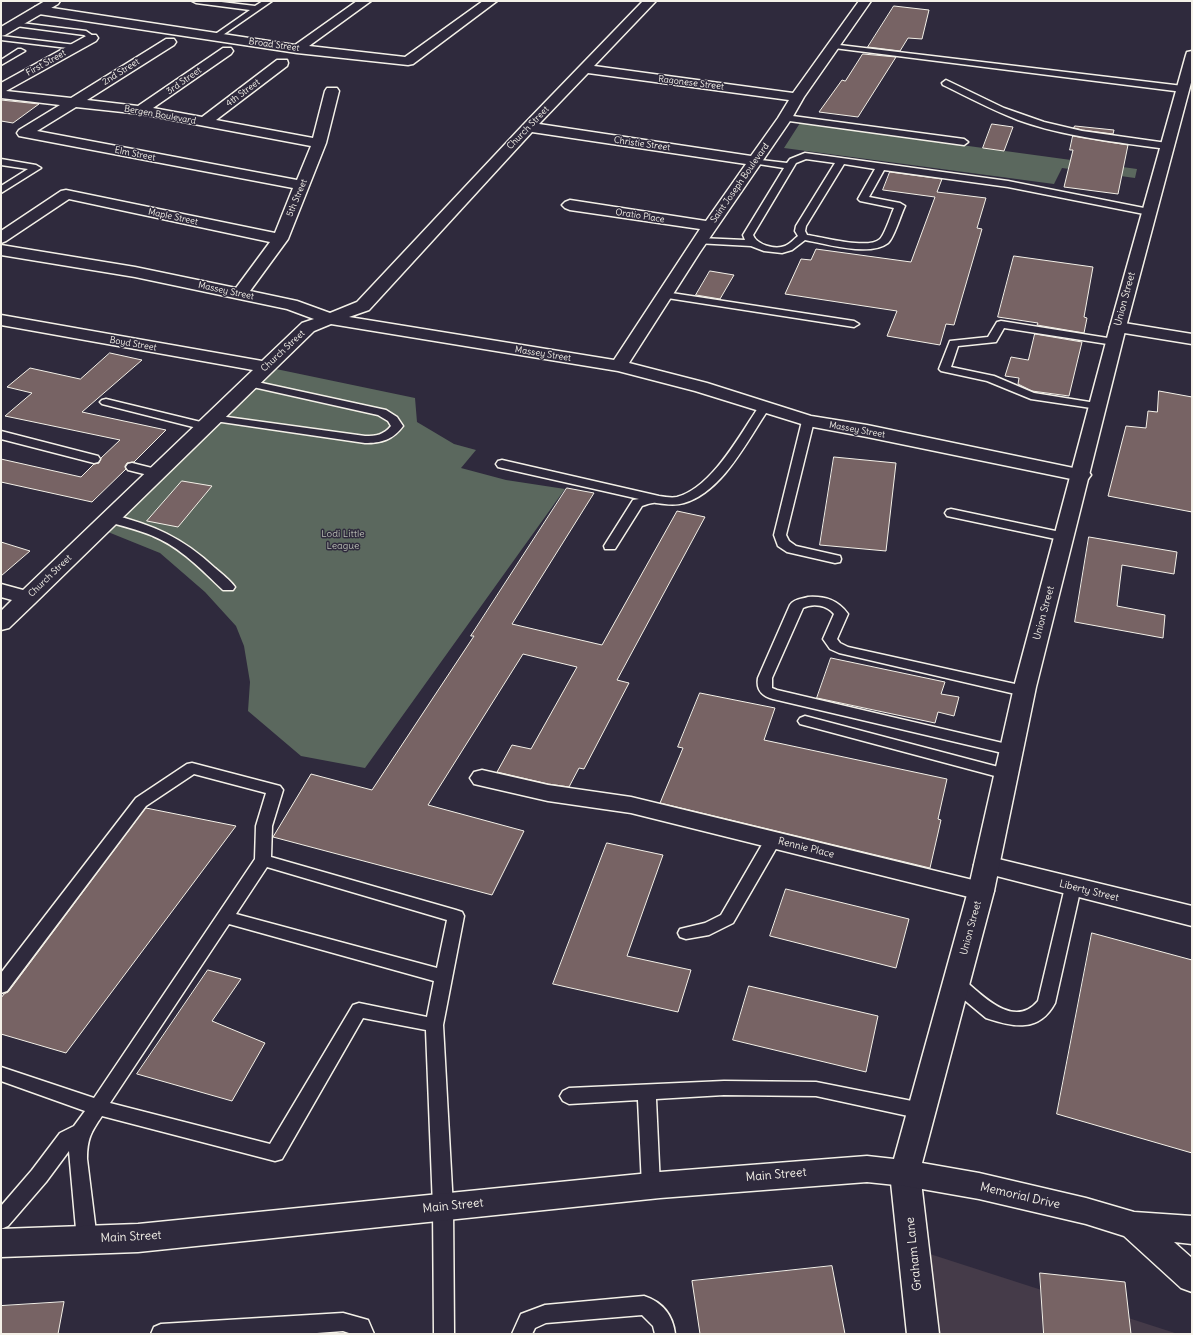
<!DOCTYPE html>
<html>
<head>
<meta charset="utf-8">
<style>
  body { margin:0 }
  #map { position:relative; width:1193px; height:1335px; overflow:hidden; background:#2f2a3d; font-family:Delius,sans-serif }
  canvas { display:block }
  .frame { position:absolute; inset:0; border:2px solid #f4f1e8; pointer-events:none }
</style>
</head>
<body>
<div id="map">
<canvas width="1193" height="1335"></canvas>
<div class="frame"></div>
</div>
<script>
const context = document.querySelector('canvas').getContext('2d');
context.lineJoin = 'round';
function fillPath(path, color) {
  context.fillStyle = color;
  context.fill(path, 'evenodd');
}
function stroke(path, color, width, dash) {
  context.strokeStyle = color;
  context.lineWidth = width;
  context.lineCap = dash ? 'butt' : 'round';
  context.setLineDash(dash || []);
  context.stroke(path);
}
function drawText(font, color, halo, rows, align = 'center') {
  context.font = font + ' Delius,sans-serif';
  context.lineWidth = 3;
  context.setLineDash([]);
  context.textBaseline = 'middle';
  context.strokeStyle = halo;
  context.fillStyle = color;
  for (const [text, x, y, turn = 0] of rows) {
    context.save();
    context.translate(x, y);
    context.rotate((+turn || 0) * Math.PI / 180);
    context.textAlign = isNaN(turn) ? turn : align;
    if (halo) context.strokeText(text, 0, 0);
    context.fillText(text, 0, 0);
    context.restore();
  }
}
fillPath(new Path2D(`
  M902,1245L1178,1334H931Z`), '#453b49');
fillPath(new Path2D(`
  M800,123L1137,169L1135,178L1062,168L1054,184L784,148Z
  M276,369L415,398L417,422L454,444L476,450L461,468L506,480L565,489L365,768L301,756L248,711L250,682L244,646L236,626L205,592L160,553L108,532Z`), '#5b685e');
const building = new Path2D(`
  M894,6L929,10L922,39L908,38L900,51L868,47Z
  M863,54L896,57L858,117L819,112L842,80L845,81Z
  M1,100L39,104L13,123L1,121Z
  M992,124L1013,127L1004,151L983,148Z
  M1075,126L1114,130L1113,134L1082,130L1074,128Z
  M1073,136L1128,145L1118,194L1064,187L1073,150H1070Z
  M890,172L942,179L937,192L986,198L977,228L982,229L954,325L946,324L940,345L887,336L897,311L785,294L801,259L811,260L816,249L911,262L935,197L883,190Z
  M1014,256L1093,267L1084,317L1087,318L1084,333L1037,325L1038,323L998,317Z
  M710,271L734,275L720,299L696,295Z
  M1035,334L1082,342L1069,396L1032,391L1018,384L1019,378L1005,376L1011,357L1028,360Z
  M110,353L142,360L82,412L166,430L134,462L127,463L125,466L126,469L92,502L1,482V459L81,477L94,464L99,463L101,458L120,440L5,416L32,393L7,387L30,368L80,379Z
  M1159,391L1192,397V512L1108,496L1126,426L1146,428L1148,411L1157,412Z
  M834,457L896,463L886,551L820,545Z
  M182,481L212,486L178,527L147,521Z
  M567,488L594,493L512,624L602,645L677,511L705,517L617,680L629,683L584,769L579,768L569,787L548,784L497,772L512,745L531,749L577,667L523,654L428,805L524,831L492,895L273,837L311,774L372,790L474,636H471Z
  M1089,537L1177,552L1174,574L1122,565L1117,606L1165,615L1163,638L1075,622Z
  M1,542L30,551L1,576Z
  M831,658L945,682L941,694L959,697L954,716L938,712L935,723L817,698Z
  M700,693L775,708L764,740L947,779L938,819L941,820L930,868L660,803L683,748L678,747Z
  M146,808L236,826L66,1053L1,1034V998L4,994L8,992Z
  M607,843L663,855L627,956L691,970L678,1012L553,984Z
  M786,889L909,919L896,968L770,936Z
  M1092,933L1192,960V1153L1057,1114Z
  M208,970L241,979L212,1021L265,1043L232,1101L137,1074Z
  M749,986L878,1016L866,1072L733,1040Z
  M832,1266L845,1334H700L692,1281Z
  M1040,1273L1125,1282L1131,1334H1044Z
  M64,1302L58,1334H1V1306Z`);
fillPath(building, '#776364');
stroke(building, '#f4f1e8', 1);
const lane = new Path2D(`
  M192,1H213L255,6L263,1H272L217,39H214V35L250,10L196,3Z
  M13,22L86,31L96,38L92,40L84,35L16,26L12,24Z
  M1,36L76,45L80,47L76,49L1,40Z
  M831,44L1183,86L1187,89L1183,92L834,48H831Z
  M18,49H21L25,51L1,65V60Z
  M946,80L1004,108L1044,122L1082,131L1167,143L1172,146L1167,149C1117,142 1065,137 1018,120C992,110 968,97 943,85L942,83Z
  M785,115L964,139L968,142L964,145L782,120L781,118L782,116Z
  M805,153L1008,181L1149,209L1154,212L1149,215L1008,187L884,170L869,197L900,203L905,206C901,214 894,238 888,243C870,257 826,244 805,240L792,250L782,253L764,251L751,246L696,243L695,241L696,239L700,238L745,240L743,235L784,168L752,163L750,161L752,159L787,163L790,159ZM806,159L835,163L796,226L795,231L798,236C794,239 790,244 785,246C775,250 757,245 753,235L796,163ZM844,164L875,169L858,199L860,201L894,208C891,215 885,234 880,239C868,250 823,237 807,235L805,231L806,226Z
  M1,159L36,165L41,168L1,193V186L28,169L1,165Z
  M665,292L854,321L859,324L854,327L661,297L660,295L661,293Z
  M1001,321L1114,339L1119,342L1114,345L1004,328L996,342L958,346L951,367L994,376L1034,393L1102,404L1104,406L1102,408L1098,409L1031,399L987,381L941,371L939,369L950,341L988,337L997,322Z
  M248,380L386,410L397,417L403,426C393,440 381,443 365,443L208,420L206,418L208,416L212,415L365,436C376,436 384,435 391,426L388,421L378,415L244,385L242,383L244,381Z
  M106,399L209,424L211,426L209,428L205,430L102,404L100,402L102,400Z
  M764,404L768,405L770,407C748,439 723,492 684,503C674,506 666,504 656,503C652,502 646,505 642,506L615,549H605L604,546L633,500L639,499L502,468L498,467L496,464L498,461L502,460L659,496C665,497 672,498 677,497C712,488 741,433 760,405Z
  M808,418L812,419L814,421L786,535L789,541L796,546L840,556L841,559L840,562L835,563L787,552L778,546L774,535L802,421L804,419Z
  M1,431L98,456L100,459L98,462L94,463L1,439Z
  M132,463L160,470L162,473L160,476L156,477L128,470L126,467L128,464Z
  M951,509L1065,533L1070,534L1071,537L1070,540L1065,541L947,516L945,513L947,510Z
  M110,514C153,525 182,537 215,568C222,574 230,580 235,587L233,590H223C202,570 180,547 153,536C137,529 121,526 106,521L104,518L106,515Z
  M808,597C825,596 838,600 848,614L837,639L840,643L848,647L1024,686L1029,688L1031,691L1029,694L1024,696L839,653L830,649L823,639L834,614C827,605 813,603 803,608L772,678V688L777,690L1011,745L1016,746L1018,750L1016,754L1011,755L773,699C762,696 756,690 758,678L790,605C794,599 802,599 808,597Z
  M805,716L1006,769L1011,770L1014,774L1011,778L1006,779L800,724L798,721L800,718Z
  M192,763L280,786L283,790L272,826L271,857L456,910L462,912L464,916L443,1025L453,1207L454,1334H434L433,1207L426,1030L363,1018L282,1159L275,1161L102,1116C91,1132 87,1139 87,1159L97,1240L94,1246L87,1249L80,1246L77,1240L69,1151L46,1182L8,1226L1,1229V1206L32,1170L60,1133L74,1126L85,1111L1,1081V1067L94,1098L255,859L256,826L266,793L194,774L146,806L7,991L1,993V973L136,798L187,764ZM267,867L447,920L437,968L236,914ZM229,924L434,981L427,1017L359,1003L353,1005L270,1144L110,1103Z
  M773,834L779,836L781,840L733,923L709,935L686,939L680,937L678,933L680,929L705,923L721,915L767,836Z
  M1073,881L1079,883L1081,887L1055,1003C1039,1033 1013,1027 986,1018L950,988L947,983L950,978L956,976L962,978C982,995 1014,1030 1038,1001L1065,887L1067,883Z
  M724,1081L816,1082L922,1103L928,1106L931,1111L928,1116L922,1119L816,1096L724,1095L656,1099L660,1186L658,1192L651,1194L644,1192L642,1186L638,1100L569,1104L563,1101L560,1096L563,1091L569,1088Z
  M644,1296C662,1302 673,1315 675,1334H655L653,1326L642,1315L546,1323L535,1328L532,1334H512L521,1314L545,1305Z
  M343,1313L368,1320L374,1334H352L343,1331L304,1334H151L154,1327L161,1324Z`);
const street = new Path2D(`
  M357,1H371L309,46L405,57L483,1H497L413,64L408,65L297,53L39,14L35,13L33,10L35,7L39,6L295,45Z
  M643,1H656L594,66L793,93L859,1H871L804,97L792,118L700,252L629,363L707,383L811,416L867,425L1088,471L1091,475L1088,479L1081,481L867,437L808,426L695,391L618,371L331,324L314,331L35,603L9,628L1,630V611L12,600L1,597V584L23,590L253,370L1,325V315L262,361L302,323L314,319L287,309L135,277L1,255V245L135,267L236,288L270,242L69,199L6,241L1,243V231L61,191L66,190L275,233L293,188L19,136L17,133L19,130L60,105L1,98V83L88,35H96L98,38L96,41L6,91L71,98L166,39H174L176,42L174,45L87,100L138,106L223,48H231L233,51L231,54L153,108L202,117L277,60H287L288,63L287,66L216,120L313,138L325,91L327,88H337L339,91L326,143L288,239L250,291L297,301L330,313L357,302L524,124ZM588,73L789,100L778,118L751,156L539,124ZM76,107L141,114L311,146L297,180L37,131ZM532,132L746,164L706,221L570,200L565,202L562,205L565,208L570,210L700,229L614,360L349,317L369,310Z
  M1118,322L1192,334V344L1112,331L1110,327L1112,323Z
  M482,770L548,785L631,797L981,882L990,884L994,891L990,898L981,900L631,813L548,801L474,784L470,778L474,772Z
  M986,856L1192,906V926L977,871L974,865L977,859Z
  M905,1160L915,1164L920,1173L939,1334H907L890,1173L895,1164Z`);
const secondary = new Path2D(`
  M1192,51V79L1126,327L1036,687L994,891L922,1163L979,1173L1086,1198L1134,1212L1192,1216V1244L1174,1242L1192,1258V1292L1181,1288L1124,1236L1086,1224L979,1199L905,1186L867,1182L660,1198L138,1252L1,1257V1229L138,1224L660,1172L867,1156L894,1159L968,891L1014,687L1110,327L1186,55L1187,52Z`);
const highway = new Path2D(`
  M45,1H60L58,4L5,35L1,36V27Z`);
stroke(lane, '#f4f1e8', 3);
stroke(street, '#f4f1e8', 3);
stroke(secondary, '#f4f1e8', 3);
stroke(highway, '#f4f1e8', 3);
fillPath(lane, '#2f2a3d');
fillPath(street, '#2f2a3d');
fillPath(secondary, '#2f2a3d');
fillPath(highway, '#2f2a3d');
drawText('9px', '#f4f1e8', '#2f2a3d', [
  ["Broad Street",274,45,8],
  ["First Street",46,63,-29],
  ["2nd Street",121,72,-32],
  ["3rd Street",184,81,-35],
  ["Ragonese Street",691,83,7],
  ["4th Street",243,93,-37],
  ["Bergen Boulevard",160,115,10],
  ["Church Street",528,128,-46],
  ["Christie Street",642,144,8],
  ["Elm Street",135,154,11],
  ["Saint Joseph Boulevard",740,183,-55],
  ["5th Street",297,198,-67],
  ["Oratio Place",640,216,9],
  ["Maple Street",173,217,12],
  ["Massey Street",226,291,12],
  ["Boyd Street",133,344,10],
  ["Church Street",283,351,-43],
  ["Massey Street",543,354,9],
  ["Massey Street",857,430,10],
  ["Church Street",50,576,-44]
]);
drawText('10px', '#f4f1e8', '#2f2a3d', [
  ["Union Street",1125,299,-75],
  ["Union Street",1044,613,-75],
  ["Rennie Place",806,848,14],
  ["Liberty Street",1089,891,14],
  ["Union Street",971,928,-75]
]);
drawText('10px', '#b7bab1', '#2f2a3d', [
  ["Lodi Little",343,534],
  ["League",343,546]
]);
drawText('12px', '#f4f1e8', '#2f2a3d', [
  ["Main Street",776,1175,-5],
  ["Memorial Drive",1020,1196,13],
  ["Main Street",453,1206,-6],
  ["Main Street",131,1237,-3],
  ["Graham Lane",914,1254,-96]
]);
</script>
</body>
</html>
